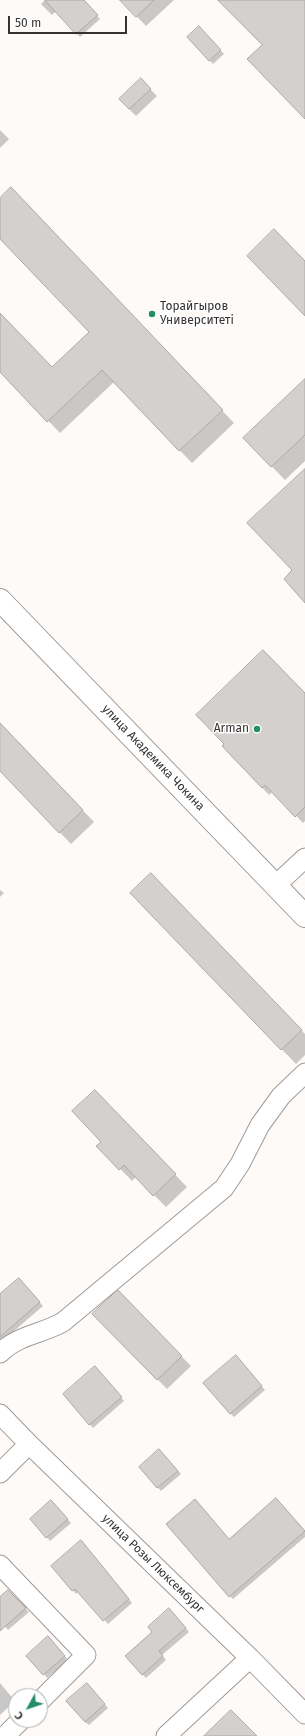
<!DOCTYPE html>
<html>
<head>
<meta charset="utf-8">
<style>
  body { margin:0 }
  #map { position:relative; width:305px; height:1736px; overflow:hidden; background:#fdfaf8; font-family:"Fira Sans",sans-serif }
  canvas { display:block }
  .north { position:absolute; left:8px; top:1688px; width:40px; height:40px; box-sizing:border-box; background:#fff; border:1px solid #aeadad; border-radius:50%; rotate:230deg; font-size:11px; font-weight:700; line-height:16px; text-align:center; color:#343232 }
  .north::after { content:''; display:block; margin:auto; width:14px; height:18px; background:#248d6a; clip-path:polygon(50% 0,100% 100%,50% 72%,0 100%) }
  .scale { position:absolute; left:8px; top:16px; width:119px; height:18px; box-sizing:border-box; border:2px solid #343232; border-top:0; padding-left:5px; font-size:12px; line-height:14px; white-space:nowrap; color:#343232; -webkit-text-stroke:3px #fff; paint-order:stroke }
</style>
</head>
<body>
<div id="map">
<canvas width="305" height="1736"></canvas>
<div class="north">С</div>
<div class="scale">50 m</div>
</div>
<script>
const context = document.querySelector('canvas').getContext('2d');
context.lineJoin = 'round';
function fillPath(path, color) {
  context.fillStyle = color;
  context.fill(path, 'evenodd');
}
function stroke(path, color, width, dash) {
  context.strokeStyle = color;
  context.lineWidth = width;
  context.lineCap = dash ? 'butt' : 'round';
  context.setLineDash(dash || []);
  context.stroke(path);
}
function drawText(font, color, halo, rows, align = 'center') {
  context.font = font + ' "Fira Sans",sans-serif';
  context.lineWidth = 3;
  context.setLineDash([]);
  context.textBaseline = 'middle';
  context.strokeStyle = halo;
  context.fillStyle = color;
  for (const [text, x, y, turn = 0] of rows) {
    context.save();
    context.translate(x, y);
    context.rotate((+turn || 0) * Math.PI / 180);
    context.textAlign = isNaN(turn) ? turn : align;
    if (halo) context.strokeText(text, 0, 0);
    context.fillText(text, 0, 0);
    context.restore();
  }
}
fillPath(new Path2D(`
  M45,0H83L100,19L80,37L56,11L52,15L41,4Z
  M121,0H174L146,26Z
  M199,28L224,54L213,64L189,37Z
  M148,87L157,96L136,116L129,109Z
  M0,130L9,139L0,148Z
  M0,200L23,201L234,423L192,463L114,382L60,433L0,371V314L52,368L90,332L0,237Z
  M305,380V461L285,480L244,438Z
  M305,694V821L303,823L273,791L269,795L223,747Z
  M0,723L94,822L71,844L0,770Z
  M165,889L305,1034V1055L296,1064L131,893Z
  M0,890L4,893L0,897Z
  M106,1103L187,1187L166,1207L136,1177L132,1181L98,1146L103,1142Z
  M22,1282L43,1306L0,1343V1295Z
  M118,1292L191,1366L167,1389L93,1314Z
  M239,1360L265,1390L234,1417L230,1413Z
  M98,1371L124,1401L93,1428L64,1395Z
  M163,1454L181,1474L161,1491L140,1467Z
  M280,1503L305,1532V1537L233,1599L230,1596L229,1540Z
  M55,1505L71,1523L50,1541L31,1519Z
  M84,1544L132,1603L108,1624L79,1591L76,1594L73,1590Z
  M8,1591L29,1612L8,1630L0,1621V1598Z
  M173,1613L189,1632L162,1655L166,1660L146,1678L142,1674Z
  M52,1641L68,1660L47,1678L44,1674Z
  M0,1683L15,1701L0,1715Z
  M90,1688L108,1708L89,1725L85,1722Z`), '#0003');
const building = new Path2D(`
  M45,0H84L98,15L76,34Z
  M120,0H154L136,17Z
  M218,0H305V119L247,59L262,45Z
  M199,26L221,50L209,61L187,37Z
  M141,78L151,89L129,109L119,99Z
  M11,187L223,410L179,451L102,370L47,422L0,372V313L52,367L89,332L0,239V198Z
  M274,229L305,261V316L247,256Z
  M305,379V435L271,467L243,438Z
  M305,469V603L284,579L292,570L247,523Z
  M263,650L305,693V807L295,817L265,785L262,788L222,746L224,744L196,715Z
  M0,723L83,810L59,833L0,771Z
  M151,873L302,1030L281,1050L130,893Z
  M95,1090L176,1174L153,1196L124,1165L119,1170L96,1146L101,1142L72,1111Z
  M19,1278L40,1302L0,1337V1294Z
  M118,1290L182,1356L157,1380L92,1314Z
  M236,1355L262,1386L230,1414L203,1383Z
  M95,1366L122,1397L89,1425L63,1394Z
  M159,1449L178,1471L157,1488L139,1467Z
  M276,1498L305,1531L229,1597L166,1524L195,1499L229,1539Z
  M51,1500L68,1519L46,1538L30,1519Z
  M81,1540L129,1599L103,1621L75,1589L72,1591L51,1566Z
  M8,1590L26,1608L0,1631V1597Z
  M169,1608L186,1628L159,1651L163,1656L142,1675L125,1656L152,1632L148,1627Z
  M48,1636L65,1656L43,1675L26,1656Z
  M87,1683L105,1704L85,1722L66,1701Z
  M231,1710L257,1736H204Z`);
fillPath(building, '#d3d0ce');
stroke(building, '#aca9a7', 1);
const minor = new Path2D(`
  M275,886L305,858
  M0,1353C18,1335 42,1334 63,1322L224,1188L240,1164L260,1125L281,1096L305,1073
  M0,1414L29,1444L250,1658L305,1714
  M0,1473L29,1444
  M0,1565L86,1655L40,1701
  M5,1736L21,1720
  M166,1736L250,1658`);
const major = new Path2D(`
  M0,600L305,916`);
stroke(minor, '#9e9b99', 21);
stroke(major, '#9e9b99', 24);
stroke(minor, '#fff', 19);
stroke(major, '#fff', 22);
for (const [x, y, r, color] of [
  [152,314,4,"#248d6a"],
  [257,729,4,"#248d6a"]
]) {
  const dot = new Path2D();
  dot.arc(x, y, r, 0, 2 * Math.PI);
  context.fillStyle = color;
  context.fill(dot);
  stroke(dot, '#fff', 1.5);
}
drawText('12px', '#343232', '#fff', [
  ["Торайгыров",160,307],
  ["Университеті",160,321],
  ["Arman",249,729,"right"]
], 'left');
drawText('12px', '#343232', '#fff', [
  ["улица Академика Чокина",153,758,46],
  ["улица Розы Люксембург",153,1564,44]
]);
</script>
</body>
</html>
